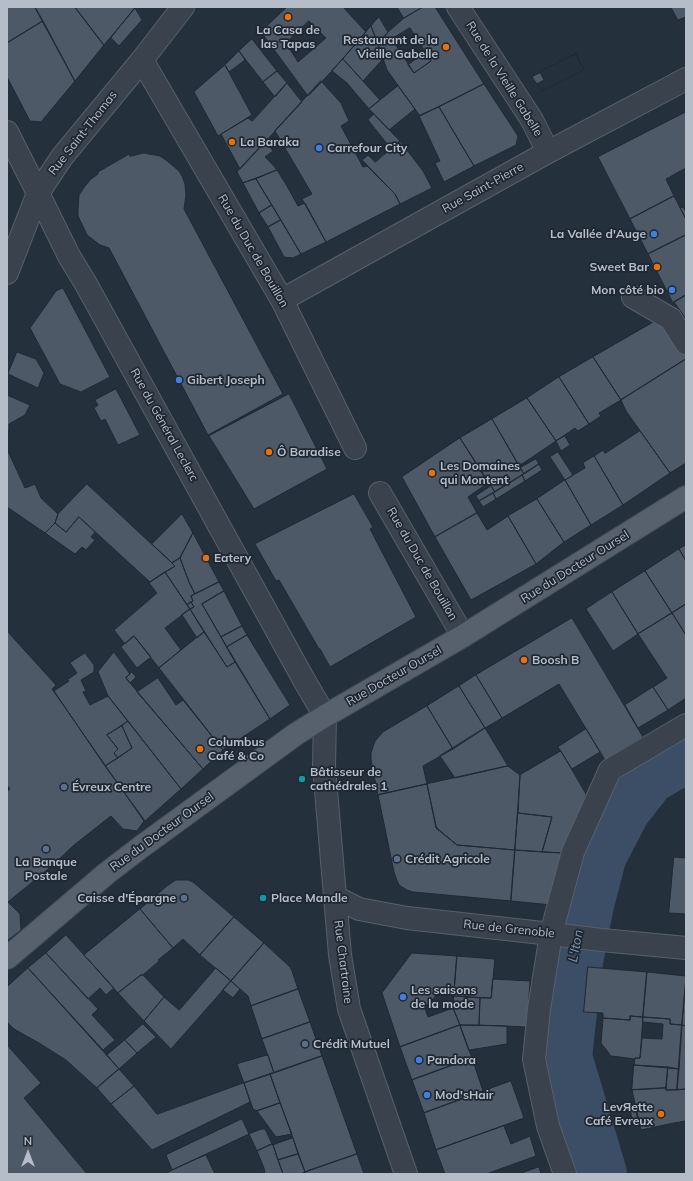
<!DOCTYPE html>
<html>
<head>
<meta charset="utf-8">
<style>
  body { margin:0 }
  #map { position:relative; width:693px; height:1181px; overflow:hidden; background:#25303d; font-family:Mulish,sans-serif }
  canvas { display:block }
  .frame { position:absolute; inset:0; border:8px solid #b5bdc8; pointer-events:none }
  .north { position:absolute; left:8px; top:1133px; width:40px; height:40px; -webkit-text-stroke:3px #1e2732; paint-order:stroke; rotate:0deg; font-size:11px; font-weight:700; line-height:16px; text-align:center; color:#b5bdc8 }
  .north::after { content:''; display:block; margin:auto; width:14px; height:18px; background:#b5bdc8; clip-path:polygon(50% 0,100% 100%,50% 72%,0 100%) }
</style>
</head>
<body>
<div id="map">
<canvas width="693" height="1181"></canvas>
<div class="frame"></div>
<div class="north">N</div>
</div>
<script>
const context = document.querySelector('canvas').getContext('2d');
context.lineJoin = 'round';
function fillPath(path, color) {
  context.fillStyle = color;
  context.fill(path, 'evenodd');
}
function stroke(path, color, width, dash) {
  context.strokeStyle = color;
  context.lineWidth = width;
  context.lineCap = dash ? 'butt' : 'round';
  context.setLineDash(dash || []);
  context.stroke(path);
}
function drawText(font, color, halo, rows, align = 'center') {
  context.font = font + ' Mulish,sans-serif';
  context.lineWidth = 3.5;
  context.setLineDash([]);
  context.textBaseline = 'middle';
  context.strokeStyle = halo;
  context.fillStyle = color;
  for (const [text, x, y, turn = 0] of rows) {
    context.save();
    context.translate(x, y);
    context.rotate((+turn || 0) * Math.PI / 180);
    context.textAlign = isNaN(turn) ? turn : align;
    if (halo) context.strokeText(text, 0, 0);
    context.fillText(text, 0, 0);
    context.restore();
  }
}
fillPath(new Path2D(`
  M686,738V774L653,795L633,815L615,852L610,866L601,905L570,903L575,881L588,840L610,796L634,771Z
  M556,966L588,969L578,1056L583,1083L599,1139L614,1174H583L550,1058Z`), '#3b4e65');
stroke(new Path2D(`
  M597,1174L562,1057L572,967L584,904L597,854L621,808L647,775L686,752`), '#3b4e65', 60);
const building = new Path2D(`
  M7,7H35L43,21L7,43Z
  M35,7H75L104,45L75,81Z
  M75,7H136L104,45Z
  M287,7H343L366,32L332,71L308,96L264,36L265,28ZM309,21L326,38L298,62L286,43Z
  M397,7H423L404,18Z
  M423,7H435L484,84L420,116L387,70L378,44L388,32L404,18ZM410,28L431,61L414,73L392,39Z
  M671,7H686V17L678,20Z
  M135,8L142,20L119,46L111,38Z
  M379,17L388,32L378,44L371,26Z
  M43,21L75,81L41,122L30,121L7,77V43Z
  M371,26L383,59L363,81L343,59Z
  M252,39L277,71L263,82L239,51Z
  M239,51L245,60L229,72L225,65Z
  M426,52L431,61L414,73L408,65Z
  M576,54L584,70L542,91L532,77Z
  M576,54L584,70L542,91L537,84L544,80L540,72Z
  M343,59L380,100L369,109L347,83L332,71Z
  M225,65L252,115L218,136L194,92Z
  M277,71L287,83L275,97L263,82Z
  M321,81L341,103L349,121L341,126L363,167L367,166L395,194L400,204L326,242L302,199L312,194L275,131Z
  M287,83L302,102L240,169L221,134L248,118L252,121Z
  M484,84L518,136L516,145L474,166L439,107Z
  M398,86L415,109L389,130L369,109Z
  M439,107L474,166L444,182L435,163L440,161L419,116Z
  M686,112V168L666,179L674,196L630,219L598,157Z
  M374,114L400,141L391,149L368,120Z
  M266,141L273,151L265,157L273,165L277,170L243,183L237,172Z
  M400,141L423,171L432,188L400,204L395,194L362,160L368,155L375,162Z
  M144,153L160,156L166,160L179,171L182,176L185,184L186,195L184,209L283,394L208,435L109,248L100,245L87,235L78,216V209L79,195L85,186L91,179L98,174V172L129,154L130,156Z
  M277,170L287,186L298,206L305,203L326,242L301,254L256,179Z
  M256,179L272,205L259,213L243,183Z
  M674,196L686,219V235L648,254L630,219Z
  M272,205L281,220L268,227L259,213Z
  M680,207L684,208L686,212V219Z
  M281,220L301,254L293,258L284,257L268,227Z
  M686,235V295L673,303L648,254Z
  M63,288L110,377L81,392L60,384L30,328L56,291Z
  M686,295V319L674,302Z
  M659,319L686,356V359L621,400L593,357Z
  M17,352L36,359L44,373L38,388L8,374Z
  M593,357L621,400L599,413L601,416L589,424L559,377Z
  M686,359V463L670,473L626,411L621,400Z
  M559,377L589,424L578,431L575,428L556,441L527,398Z
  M116,389L140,435L118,445L105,419L101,421L94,408L98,405L95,400Z
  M289,394L327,469L254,509L209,436Z
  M7,395L30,405L25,415L9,424V431L7,432Z
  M527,398L556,441L519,466L492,419Z
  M492,419L524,474L495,492L460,438Z
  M640,431L670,473L623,505L594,456L603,450L605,453Z
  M565,436L570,445L561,451L556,441Z
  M460,438L488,483L468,497L477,513L435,537L402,477Z
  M7,449L25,488L35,484L41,498L58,514L55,523L45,533L7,507Z
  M558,452L573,475L565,480L550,457Z
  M594,456L623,505L591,525L565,480L585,468L583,463Z
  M536,459L539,464L524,474L520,468Z
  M539,464L542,470L525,481L522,475Z
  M522,475L525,481L496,499L493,493Z
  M565,480L591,525L564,542L537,499Z
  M87,484L172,563L175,566L150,582L79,517L66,532L55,523L58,514Z
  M491,486L495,492L479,501L476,496Z
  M493,493L496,499L483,507L479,501Z
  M354,494L373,527L370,529L416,617L330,667L320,649H319L279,580L276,581L255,544Z
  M537,499L564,542L536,564L508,516Z
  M477,513L487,530L508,516L536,564L471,600L435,537Z
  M182,514L193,533L180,558L172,563L152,544Z
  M79,517L95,532L91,537L95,540L86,550L82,547L75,554L45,533L55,523L66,532Z
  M193,533L219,582L195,594L189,582L180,558Z
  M686,545V561L679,549Z
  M679,549L686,561V604L672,613L645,571Z
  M180,558L189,582L195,594L191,596L193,601L187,605L165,572L175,566L172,563Z
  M645,571L672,613L638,634L612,592Z
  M165,572L190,609L165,628L181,650L159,668L134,636L125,644L114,630L157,593L149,583Z
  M219,582L224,591L202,604L235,662L227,667L190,609L194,607L191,602L193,601L191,596Z
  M224,591L242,626L221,637L202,604Z
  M612,592L638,634L613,651L586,609Z
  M191,602L194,607L190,609L187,605Z
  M686,604V635L672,613Z
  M190,609L204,632L197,638L182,615Z
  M672,613L686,635V698L668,710L653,687L667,678L638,634Z
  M572,618L643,737L605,760L559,684L502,718L476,675Z
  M242,626L247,635L227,647L221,637Z
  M7,631L56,685L52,689L144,821L137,831L123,829L111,816L74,845L53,865L8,902L20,914L21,930L7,941V791L10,789L7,785Z
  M204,632L227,667L235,662L270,719L223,750L159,668Z
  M247,635L290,705L270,719L227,647Z
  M134,636L151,657L137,668L121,647Z
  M114,652L130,674L126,678L130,683L203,769L181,789L108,696L98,672Z
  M85,653L94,665V672L81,680L86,691L83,692L90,705L108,696L128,721L107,735L118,749L114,753L118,758L105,766L54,691L69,681L67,680L77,673L70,663Z
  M132,672L136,677L130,683L126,678Z
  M476,675L502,718L485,728L459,686Z
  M158,678L176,705L183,700L223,750L203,769L137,692Z
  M459,686L485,728L453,749L427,706Z
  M653,687L668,710L638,728L625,705Z
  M427,706L453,749L423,766L427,784L378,795L371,760V753L375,741L383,732Z
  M128,721L181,789L145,821L105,766L132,748L122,726Z
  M122,726L132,748L118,758L114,753L118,749L107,735Z
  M485,728L508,766L455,778L440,756Z
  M586,729L600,752L572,769L558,747Z
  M561,751L586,794L568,855L563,853L542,852L552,817L518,813L520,775Z
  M508,766L520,775L515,850L457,845L438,829L436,826L427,784Z
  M427,784L436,828L457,845L515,850L511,901L413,892L407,890L399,885L396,878L394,872L378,795Z
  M518,813L552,817L542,852L515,850Z
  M515,850L563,853L560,880H554L552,905L511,901Z
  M674,857L686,858V914L669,913Z
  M176,880H188L193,882L234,917L200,955L183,939L173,948L140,909L167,886Z
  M140,909L173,948L158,960L159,961L143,975H141L118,993L84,955Z
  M234,917L264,943L231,981L200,955Z
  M66,935L114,988L106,995L100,988L88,999L46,953Z
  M264,943L290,967L292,971L298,989L251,1006L248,996L231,981Z
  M46,953L98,1009L92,1015L115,1040L103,1050L28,968Z
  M412,953L457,956L454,992L436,991L435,997L428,1004L424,1006L428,1017L453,1008L460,1025L400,1047L382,993Z
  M457,956L495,959L491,998L454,996Z
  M588,967L647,972L643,1017L630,1016V1020L603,1018V1013L584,1012Z
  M28,968L119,1069L97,1088L66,1060L39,1043L14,1029L7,1022V987Z
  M216,968L231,981L171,1049L144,1021L164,997L179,1010Z
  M647,972L686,976L682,1025L670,1024V1019L643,1017Z
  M141,975H143L164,997L144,1021L118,993Z
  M493,979L530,981L527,1027L479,1025L480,998H491Z
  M686,979V1026L682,1025Z
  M231,981L240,989L233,998L223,990Z
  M298,989L310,1022L262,1039L251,1006Z
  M454,996L480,998L479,1025H460L453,1008Z
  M630,1016L643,1017L640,1058H635V1059L611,1056L601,1043L603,1018L630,1020Z
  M643,1017L670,1019V1024L682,1025L679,1069L634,1065L635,1058H640L642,1038L662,1039L663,1024L643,1022Z
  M310,1022L322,1056L274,1073L262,1039Z
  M143,1024L156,1037L137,1053L125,1040Z
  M460,1025L472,1058L412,1080L400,1047Z
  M460,1025L507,1026V1044L469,1050Z
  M682,1025L686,1026V1089L677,1090Z
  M125,1040L137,1053L119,1069L107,1055Z
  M7,1045L41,1083L24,1098L87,1174H7Z
  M268,1055L274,1073L244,1083L237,1064Z
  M322,1056L357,1154L305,1172L270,1074Z
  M472,1058L483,1091L424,1113L412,1080Z
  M634,1065L668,1067L666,1088L632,1090Z
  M668,1067L679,1069L677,1090H666Z
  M119,1069L134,1086L111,1104L97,1088Z
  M270,1074L280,1103L257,1111L253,1109L244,1083Z
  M511,1081L524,1118L436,1150L424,1113Z
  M244,1083L250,1102L152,1150L111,1104L134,1086L157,1114Z
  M666,1088V1090L686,1089V1121L674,1123L641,1130L632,1090Z
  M280,1103L292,1134L276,1137L257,1111Z
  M635,1107L639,1125L633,1126L630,1108Z
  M242,1119L249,1134L172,1170L166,1155Z
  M504,1126L511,1144L530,1136L536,1156L486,1174H445L436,1150Z
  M262,1129H265L272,1144L257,1151L249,1134Z
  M293,1138L298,1154L278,1160L273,1145Z
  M272,1144L273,1145L283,1174H265L264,1168L257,1151Z
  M298,1154L305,1172L300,1174H283L278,1160Z
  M357,1154L364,1174H305V1172Z
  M206,1155L215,1174H165L172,1170Z
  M539,1167L541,1174H519Z`);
fillPath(building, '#4e5968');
stroke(building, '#202934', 1);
const minor = new Path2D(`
  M458,7L532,120L548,152
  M142,60L282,300L355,448
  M7,132L38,193L69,256L86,284L304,680L325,716L324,767L340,955L349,1009L406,1174
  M7,273L38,193L62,157L142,60L183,7
  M633,297L671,319L686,343
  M282,300L548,152L686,79
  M380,493L463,636
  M335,897L359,909L407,918L551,934L602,940L686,948
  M565,1174L548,1126L534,1059L539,1009L551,934L573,852L610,770L686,725`);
const major = new Path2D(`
  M7,958L107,873L141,847L296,734L325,716L463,636L686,497`);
stroke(minor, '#57606b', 24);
stroke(major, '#424b56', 24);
stroke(minor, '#39424d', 22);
stroke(major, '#57616d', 22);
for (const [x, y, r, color] of [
  [288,17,4,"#e8710a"],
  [446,47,4,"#e8710a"],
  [232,142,4,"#e8710a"],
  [319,148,4,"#3f7fe0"],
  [654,234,4,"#3f7fe0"],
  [657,267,4,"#e8710a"],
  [672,290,4,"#3f7fe0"],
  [179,380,4,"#3f7fe0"],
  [269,452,4,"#e8710a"],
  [432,473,4,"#e8710a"],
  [206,558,4,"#e8710a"],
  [524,660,4,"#e8710a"],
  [200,749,4,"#e8710a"],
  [302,779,4,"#0f9aa8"],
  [64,787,4,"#5c6f8a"],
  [46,849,4,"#5c6f8a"],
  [397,859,4,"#5c6f8a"],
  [184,898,4,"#5c6f8a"],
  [263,898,4,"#0f9aa8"],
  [403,997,4,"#3f7fe0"],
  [305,1044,4,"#5c6f8a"],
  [419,1060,4,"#3f7fe0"],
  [427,1095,4,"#3f7fe0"],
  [661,1114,4,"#e8710a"]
]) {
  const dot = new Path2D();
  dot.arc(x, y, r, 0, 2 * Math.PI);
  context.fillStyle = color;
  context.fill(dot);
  stroke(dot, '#1e2732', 1.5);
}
drawText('bold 12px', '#b5bdc8', '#1e2732', [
  ["La Casa de",288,30,"center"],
  ["las Tapas",288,44,"center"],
  ["Restaurant de la",438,40,"right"],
  ["Vieille Gabelle",438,54,"right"],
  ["La Baraka",240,142],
  ["Carrefour City",327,148],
  ["La Vallée d'Auge",646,234,"right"],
  ["Sweet Bar",649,267,"right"],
  ["Mon côté bio",664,290,"right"],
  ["Gibert Joseph",187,380],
  ["Ô Baradise",277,452],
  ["Les Domaines",440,466],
  ["qui Montent",440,480],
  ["Eatery",214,558],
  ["Boosh B",532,660],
  ["Columbus",208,742],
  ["Café & Co",208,756],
  ["Bâtisseur de",310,772],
  ["cathédrales 1",310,786],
  ["Évreux Centre",72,787],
  ["Crédit Agricole",405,859],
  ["La Banque",46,862,"center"],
  ["Postale",46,876,"center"],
  ["Caisse d'Épargne",176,898,"right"],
  ["Place Mandle",271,898],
  ["Les saisons",411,990],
  ["de la mode",411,1004],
  ["Crédit Mutuel",313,1044],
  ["Pandora",427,1060],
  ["Mod'sHair",435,1095],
  ["LevЯette",653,1107,"right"],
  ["Café Evreux",653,1121,"right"]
], 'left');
drawText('12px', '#b5bdc8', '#1e2732', [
  ["Rue de la Vieille Gabelle",504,79,58],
  ["Rue Saint-Thomas",83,133,-52],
  ["Rue Saint-Pierre",483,188,-29],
  ["Rue du Duc de Bouillon",253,251,60],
  ["Rue du Général Leclerc",164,425,61],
  ["Rue du Duc de Bouillon",422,564,60],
  ["Rue du Docteur Oursel",575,567,-32],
  ["Rue Docteur Oursel",394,676,-30],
  ["Rue du Docteur Oursel",162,832,-36],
  ["Rue de Grenoble",509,929,6],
  ["Rue Chartraine",343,962,83]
]);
drawText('italic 13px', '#7d94af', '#1e2732', [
  ["L'Iton",576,946,-79]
]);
</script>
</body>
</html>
